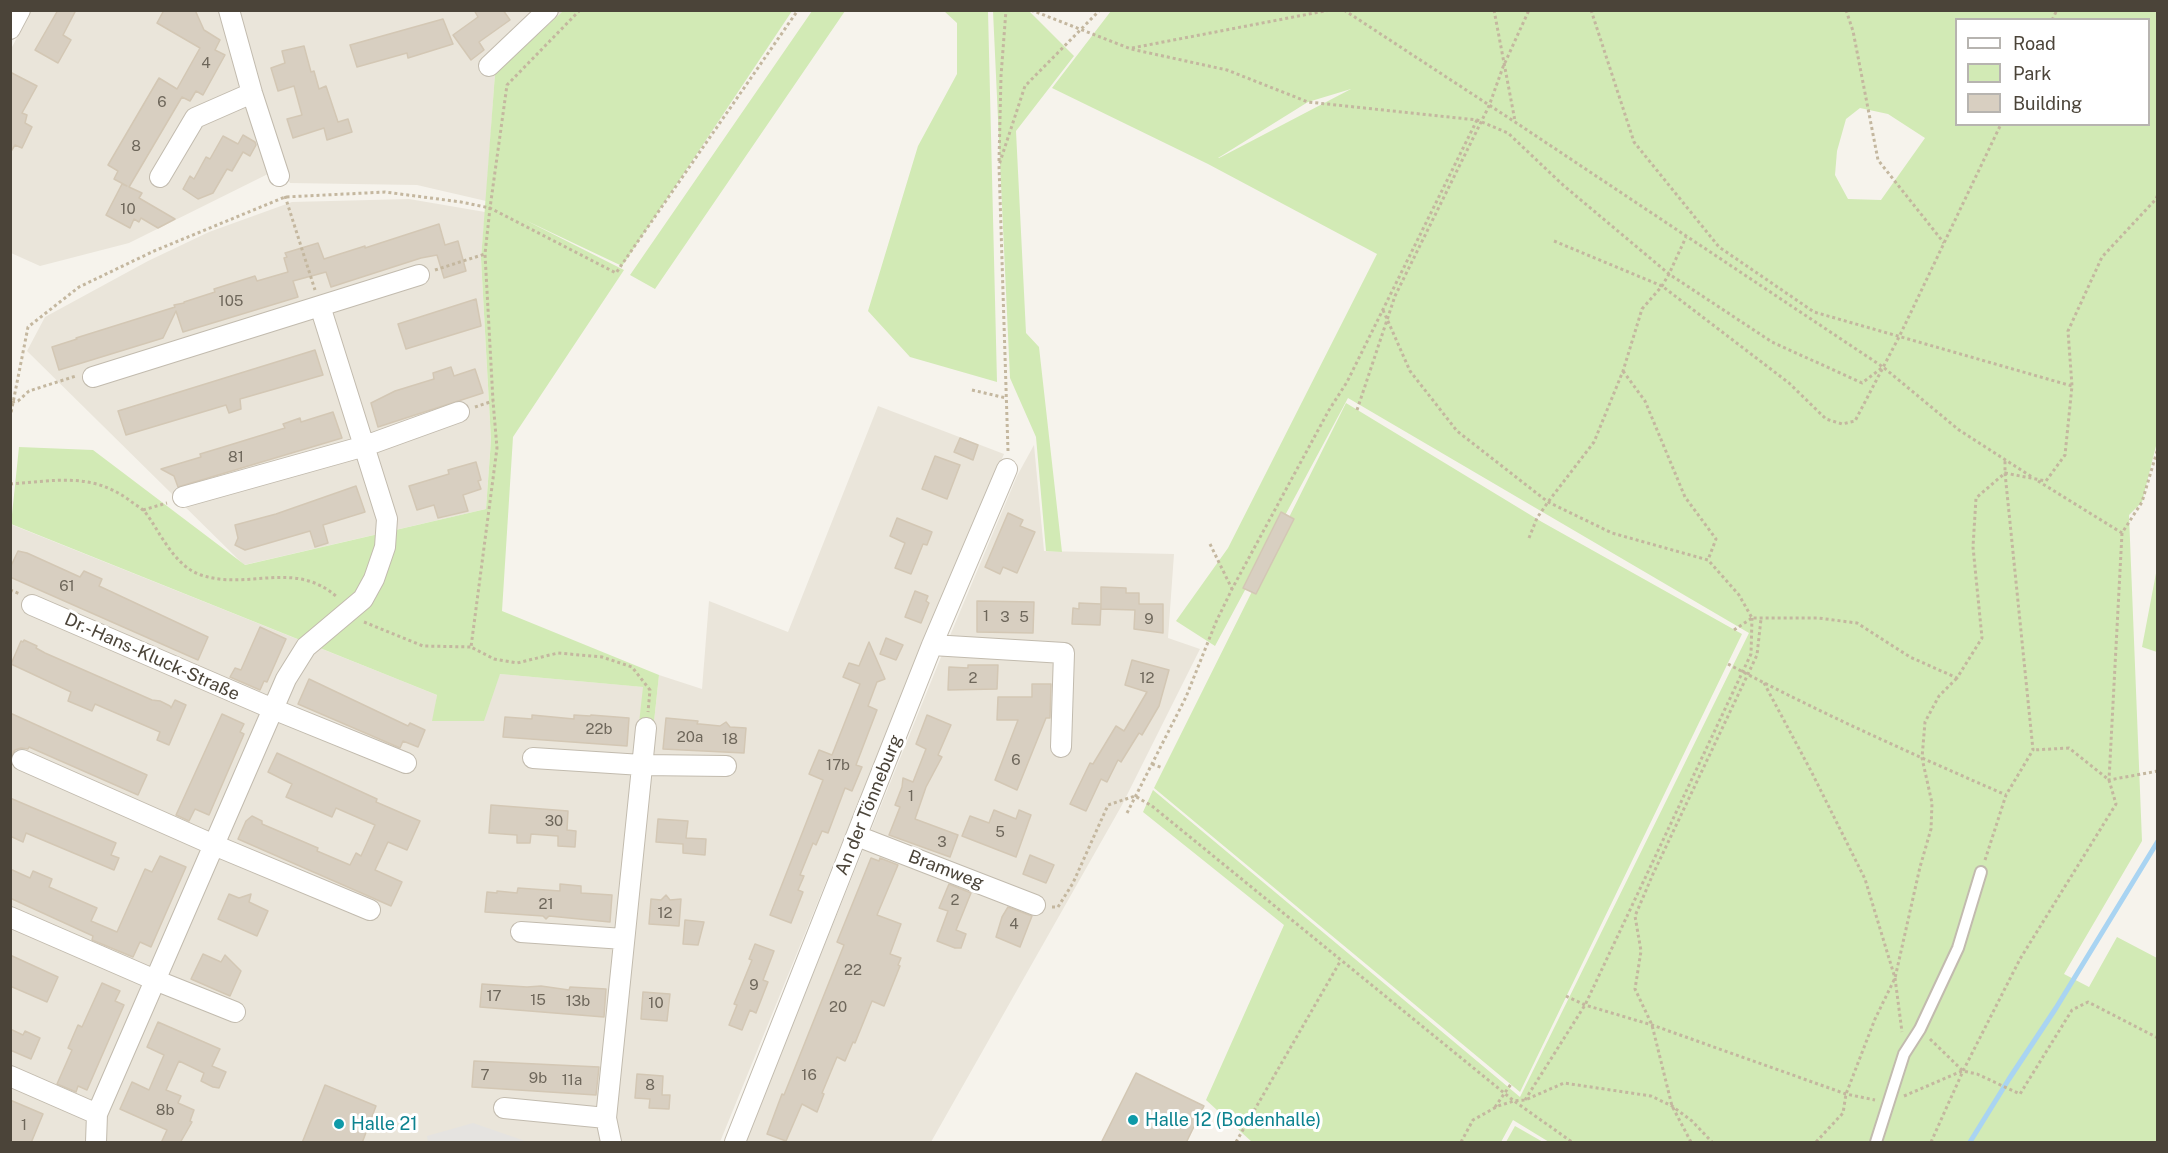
<!DOCTYPE html>
<html>
<head>
<meta charset="utf-8">
<style>
  body { margin:0 }
  #map { position:relative; width:2168px; height:1153px; overflow:hidden; background:#f6f3ec; font-family:"Public Sans",sans-serif }
  canvas { display:block }
  .frame { position:absolute; inset:0; border:12px solid #4b4439; pointer-events:none }
  .legend { position:absolute; left:1955px; top:18px; width:195px; height:108px; box-sizing:border-box; background:#fff; border:2px solid #b7b4b0; margin:0; padding:8px 10px; list-style:none; font-size:18px; color:#4b4439 }
  .legend li { display:flex; align-items:center; gap:12px; height:30px }
  .legend b { width:30px; border:2px solid #b7b4b0 }
</style>
</head>
<body>
<div id="map">
<canvas width="2168" height="1153"></canvas>
<div class="frame"></div>
<ul class="legend">
<li><b style="height:8px;background:#fff"></b>Road</li>
<li><b style="height:16px;background:#d2eab5"></b>Park</li>
<li><b style="height:16px;background:#d8cfc1"></b>Building</li>
</ul>
</div>
<script>
const context = document.querySelector('canvas').getContext('2d');
context.lineJoin = 'round';
function fillPath(path, color) {
  context.fillStyle = color;
  context.fill(path, 'evenodd');
}
function stroke(path, color, width, dash) {
  context.strokeStyle = color;
  context.lineWidth = width;
  context.lineCap = dash ? 'butt' : 'round';
  context.setLineDash(dash || []);
  context.stroke(path);
}
function drawText(font, color, halo, rows, align = 'center') {
  context.font = font + ' "Public Sans",sans-serif';
  context.lineWidth = 6;
  context.setLineDash([]);
  context.textBaseline = 'middle';
  context.strokeStyle = halo;
  context.fillStyle = color;
  for (const [text, x, y, turn = 0] of rows) {
    context.save();
    context.translate(x, y);
    context.rotate((+turn || 0) * Math.PI / 180);
    context.textAlign = isNaN(turn) ? turn : align;
    if (halo) context.strokeText(text, 0, 0);
    context.fillText(text, 0, 0);
    context.restore();
  }
}
fillPath(new Path2D(`
  M31,11H563L495,74L486,201L417,185L290,183L282,167L129,243L40,266L11,253V49Z
  M409,199L485,212L481,259L491,440L486,509L244,565L27,351L45,317L148,261L209,232L292,202Z
  M878,406L1004,454L920,651L720,1142H11L10,524L437,695L433,721L500,674L644,687L636,750H651L659,675L702,689L709,601L788,632Z
  M1034,445L1044,551L1174,554L1168,638L1200,649L1122,805L931,1142H745L941,657L1017,476Z`), '#eae5da');
fillPath(new Path2D(`
  M563,11H792L622,266L525,220L624,270L513,437L502,611L659,675L651,750H636L643,687L500,674L484,721H432L437,695L11,524L19,447L93,450L245,565L486,509L491,440L481,259L495,74Z
  M812,11H845L655,289L630,275Z
  M944,11H988L997,382L910,357L868,311L918,146L957,74V23Z
  M993,11H1029L1074,56L1016,131L1026,333L1039,347L1062,552L1046,551L1036,437L1010,378Z
  M1111,11H2157V442L2142,502L2129,515L2142,841L2064,974L2089,987L2117,937L2157,958V1142H1549L1513,1120L1501,1142H1252L1206,1100L1284,925L1143,812L1153,790L1520,1097L1749,633L1348,398L1215,646L1176,621L1228,548L1377,254L1208,164L1052,88ZM1956,20H2148V124H1956ZM1351,89L1219,158H1218L1308,102ZM1860,108L1888,114L1925,138L1881,200L1848,199L1835,175L1837,151L1846,119Z
  M1346,403L1542,522L1742,634L1520,1092L1154,788Z
  M2157,568V652L2142,647Z
  M1515,1126L1543,1142H1506Z`), '#d2eab5');
fillPath(new Path2D(`
  M473,1123L528,1142H428L427,1136Z`), '#e5e3e0');
stroke(new Path2D(`
  M1970,1142L2009,1079L2056,1008L2158,841`), '#a9d4f2', 5);
const building = new Path2D(`
  M58,10H76L63,35L71,40L58,63L35,50Z
  M164,10H195L204,30L220,40L215,50L225,55L203,95L196,91L190,101L182,97L129,187L142,193L139,198L175,219L158,228L141,218L139,222L134,219L130,228L106,215L122,184L127,186L114,179L118,171L108,165L159,78L177,89L200,48L157,23Z
  M474,10H503L510,20L479,42L484,50L471,60L453,35L478,17Z
  M443,19L453,44L408,58L407,53L357,67L350,45Z
  M304,46L311,72L314,71L319,89L326,86L338,122L348,119L352,132L327,140L324,128L293,138L287,119L302,115L294,86L278,91L271,68L285,63L282,51Z
  M10,72L37,86L22,113L27,115L25,123L32,127L22,148L15,145L10,153Z
  M243,135L255,142L256,145L250,156L243,152L232,171L227,169L213,193L198,199L183,189L190,176L194,179L206,157L210,159L223,136L238,144Z
  M439,224L445,245L458,241L466,271L444,278L437,255L421,258L331,287L326,272L293,281L298,297L183,332L176,311L163,338L59,370L52,347L77,339L76,338L175,307L174,305L184,303V302L215,292L214,289L255,276L257,281L288,272L284,258L287,257L285,253L318,243L324,259L365,246V248Z
  M476,299L481,326L406,349L398,324Z
  M315,350L323,375L240,399L241,409L229,413L226,405L126,435L118,411Z
  M451,367L454,376L475,369L483,393L378,427L371,403L395,391L434,379L433,373Z
  M333,412L342,438L178,487L174,476L161,469L201,457L200,454L220,448L285,428L283,424L300,418L301,422Z
  M960,438L978,445L973,460L954,452Z
  M935,456L960,465L947,499L922,489Z
  M476,462L481,480L478,481L481,489L463,495L468,511L438,518L434,505L417,510L409,486L449,474L448,470Z
  M356,486L365,512L323,525L328,543L315,547L310,531L245,550L235,545L238,538L235,525L276,514Z
  M1281,512L1294,519L1256,594L1243,588Z
  M1008,513L1023,520L1020,526L1035,532L1017,573L1003,567L1000,574L985,567Z
  M897,518L932,532L927,545L923,544L911,574L895,568L905,543L890,536Z
  M18,551L27,553L80,577L84,571L102,579L99,586L208,637L198,660L10,577V568Z
  M1101,587L1126,588V593H1139V604H1163V633L1134,629L1135,610L1101,609Z
  M915,591L928,596L926,601L929,603L921,623L905,617Z
  M977,601L1034,602L1033,633L977,632Z
  M1079,603L1101,604L1100,625L1072,624L1073,608L1079,609Z
  M260,627L286,639L267,682L264,681L260,690L230,677L235,668L241,670Z
  M886,638L903,645L896,660L880,654Z
  M24,640L37,646L36,648L45,653L152,700L160,701L170,706L171,708L175,700L186,705L169,745L157,740L160,732L95,704L92,711L68,701L71,692L11,664L21,641L23,642Z
  M869,642L885,679L877,682L868,706L877,710L856,765L862,767L852,791L845,788L828,833L822,831L816,845L813,843L800,875L804,876L798,890L803,892L791,923L770,915L823,780L809,774L819,750L832,755L860,684L843,677L849,663L859,666Z
  M1132,660L1169,670L1159,706L1142,735L1139,733L1121,762L1118,760L1107,782L1101,779L1086,811L1070,804L1090,763L1093,764L1116,726L1124,731L1147,692L1125,685Z
  M968,665H998L997,689L948,690L949,667L968,668Z
  M309,679L408,726L410,723L425,730L418,747L403,741L400,748L298,704Z
  M1032,684H1051L1050,718H1046L1017,790L995,780L1018,720H997L998,697H1032Z
  M10,713L147,775L138,795L29,747L28,749L21,748L15,750L10,758Z
  M222,714L244,724L240,732L244,734L209,815L195,809L189,821L176,815Z
  M532,715L574,719V715L590,716L591,715L629,718L627,746L503,737L505,717L532,719Z
  M927,715L951,725L938,755L942,757L926,787L915,819L958,835L950,857L889,835L900,807L895,805L902,787L903,778L913,782L926,749L916,744Z
  M666,718L698,721L697,724H700L720,726L726,722L730,727L746,728L744,753L663,749Z
  M277,753L377,799L376,802L420,821L407,850L388,842L375,870L402,882L391,906L238,839L246,821L252,816L262,821V824L318,848L317,851L350,865L356,853L361,856L375,825L336,808L332,817L286,797L292,784L268,772Z
  M10,798L116,843L111,855L119,858L114,870L26,833L23,842L10,836Z
  M491,805L568,811L567,830L576,831L575,847L558,846V836L531,834L530,843H517V835L489,833Z
  M994,810L1016,819L1019,810L1031,815L1016,857L962,836L970,816L989,823Z
  M658,819L688,821L686,838L706,839L705,855L683,853V844L656,842Z
  M1030,855L1054,865L1046,883L1023,874Z
  M160,856L186,867L151,947L140,942L133,957L92,940L93,936L10,898V869L30,878L33,871L52,879L49,887L97,908L91,921L117,932L145,869L152,872Z
  M871,858L879,861L880,858L898,865L877,915L901,924L890,954L901,958L898,965L900,966L884,1006L872,1001L855,1043L853,1042L845,1061L837,1057L822,1093L824,1094L817,1112L802,1104L786,1141L767,1134L782,1094L784,1095L844,945L837,942Z
  M560,884L581,886V893L612,895L610,922L549,916L546,919L543,916L485,912L487,892L497,893V891L517,893L518,888L560,891Z
  M949,884L971,893L956,930L966,934L961,948H955L937,941L948,911L939,908Z
  M229,894L239,898L251,894L249,902L268,911L257,936L218,919Z
  M666,895L670,900L681,899L679,926L649,924L651,899L661,900Z
  M1008,907L1032,916L1020,947L996,937L1002,917Z
  M685,920L704,922L698,945L683,944Z
  M755,944L774,951L763,980L768,982L756,1013L750,1010L742,1030L729,1025L737,1005L734,1004L752,960L749,959Z
  M203,954L221,962L225,955L241,971L230,996L191,979Z
  M10,955L58,977L47,1002L10,986Z
  M102,983L120,991L115,1001L124,1005L87,1090L78,1086L76,1092L57,1084L72,1050L68,1048L78,1025L82,1027Z
  M482,984L527,987L541,986L569,990L570,987L606,989L604,1017L480,1007Z
  M643,992L670,994L667,1021L641,1019Z
  M158,1022L220,1049L212,1066L226,1072L219,1088L213,1087L201,1081L204,1073L179,1061L166,1090L181,1096L178,1103L194,1110L190,1121L192,1122L180,1143H161L167,1130L120,1109L132,1082L149,1090L164,1055L147,1047Z
  M10,1029L23,1035L25,1031L40,1038L31,1059L10,1050Z
  M474,1061L599,1067L596,1095L472,1087Z
  M1136,1073L1204,1106L1186,1143H1101Z
  M637,1074L663,1076L662,1095H670L669,1109L649,1108L650,1099L635,1098Z
  M325,1085L376,1106L362,1143H302Z
  M10,1100L43,1114L31,1143H10Z`);
fillPath(building, '#d8cfc1');
stroke(building, '#d3c7b4', 1.5);
const lane = new Path2D(`
  M1876,1142L1904,1054L1920,1029L1958,948L1981,872`);
const street = new Path2D(`
  M229,10L252,93L279,176
  M10,29L20,10
  M489,66L548,10
  M160,177L195,118L252,93
  M93,377L419,275
  M183,497L365,446L459,412
  M32,605L273,709L406,763
  M932,645L1064,653L1061,747
  M533,758L642,765L726,766
  M22,760L214,845L370,910
  M857,836L1035,905
  M10,917L155,980L235,1012
  M521,932L624,939
  M10,1076L97,1114
  M504,1108L606,1118
  M96,1142L97,1114L286,679L306,647L363,599L374,579L385,547L387,519L320,306
  M611,1142L606,1118L646,728
  M735,1142L932,645L1007,469`);
stroke(lane, '#c2bbae', 14);
stroke(street, '#c2bbae', 22);
stroke(new Path2D(`
  M580,10L507,85L490,208L616,273L798,10
  M1031,10L1131,49L1227,70L1308,102L1477,120L1508,133L1563,185L1669,274L1772,342L1862,383L1883,367
  M1344,10L1515,122L1883,367L1959,430L2032,477
  M1494,10L1515,121
  M1591,10L1634,142L1719,247L1814,312L2072,386
  M1846,10L1853,31L1878,160L1944,243
  M2052,20L2057,10
  M1132,48L1330,10
  M999,161L1001,76L1006,10
  M285,196L315,290
  M1554,241L1662,286L1789,383L1826,419L1842,424L1855,421L1900,335L2001,124
  M435,270L485,254
  M1383,310L1410,371L1457,431L1548,502L1612,533L1708,560L1739,595L1752,618H1818L1857,623L1910,657L1957,678L1982,638L1973,547L1976,498L2005,473L2046,481L2065,455L2072,386L2068,331L2102,257L2156,199L2158,194
  M1623,371L1645,401L1685,497L1716,539L1708,560
  M972,390L1006,398
  M12,402L18,401L29,391L76,376
  M475,407L493,401
  M1357,410L1395,296L1489,106L1503,67L1529,10
  M10,418L28,327L79,287L154,251L285,197L385,192L461,202L490,208L485,254L493,401L497,448L471,647L494,659L517,663L558,653L602,657L632,667L650,690L648,712
  M1008,451L999,165L1025,86L1100,10
  M2038,481L2122,533L2142,502L2158,448
  M10,484C55,481 91,472 129,500C134,504 140,507 144,511C151,519 156,529 162,538C172,553 183,569 201,575C249,591 294,559 337,597
  M143,510L167,503
  M2122,533L2109,780L2158,771
  M1529,538L1537,518L1548,502L1594,442L1623,371L1642,309L1662,286L1669,274L1686,237
  M1210,544L1232,589
  M10,590L20,594
  M364,622L423,646L471,647
  M1734,630L1752,618
  M1728,664C1818,712 1912,754 2006,795
  M1764,683L1811,771L1865,879L1895,978L1902,1032
  M1152,764L1163,768
  M1127,813L1186,697L1216,622L1232,589L1329,410L1347,382L1477,120
  M1985,860L2006,795L2033,750L2005,473V460
  M1052,907H1058L1073,883L1108,805L1135,796L1152,806L1514,1101L1572,1142
  M1566,996L1585,1005L1652,1025L1846,1094L1875,1100
  M1930,1039L1963,1071L1977,1074L2020,1094L2072,1010L2088,1002L2158,1038
  M1904,1096L1962,1071
  M1525,1100L1585,1005L1751,654L1752,618
  M1495,1107L1511,1084
  M1236,1142L1341,960
  M1461,1142L1473,1120L1498,1106L1514,1101L1525,1100L1564,1083L1651,1096L1672,1106L1692,1121L1712,1142
  M1691,1142L1672,1106L1652,1025L1635,989L1641,951L1635,916L1653,874L1757,655L1761,619
  M1816,1142L1843,1113L1846,1094L1875,1019L1895,978L1920,867L1931,829L1932,803L1922,758L1925,722L1939,696L1957,678
  M1931,1142L1963,1071L2020,959L2116,804L2109,780L2069,748L2033,750`), '#c4b79f', 3, [3, 3]);
stroke(lane, '#fff', 10);
stroke(street, '#fff', 20);
for (const [x, y, r, color] of [
  [1133,1120,6,"#0f9aa8"],
  [339,1124,6,"#0f9aa8"]
]) {
  const dot = new Path2D();
  dot.arc(x, y, r, 0, 2 * Math.PI);
  context.fillStyle = color;
  context.fill(dot);
  stroke(dot, '#fff', 2);
}
drawText('15px', '#6e675b', null, [
  ["4",206,63],
  ["6",162,102],
  ["8",136,146],
  ["10",128,209],
  ["105",231,301],
  ["81",236,457],
  ["61",67,586],
  ["1",986,616],
  ["3",1005,617],
  ["5",1024,617],
  ["9",1149,619],
  ["2",973,678],
  ["12",1147,678],
  ["22b",599,729],
  ["20a",690,737],
  ["18",730,739],
  ["6",1016,760],
  ["17b",838,765],
  ["1",911,796],
  ["30",554,821],
  ["5",1000,832],
  ["3",942,842],
  ["2",955,900],
  ["21",546,904],
  ["12",665,913],
  ["4",1014,924],
  ["22",853,970],
  ["9",754,985],
  ["17",494,996],
  ["15",538,1000],
  ["13b",578,1001],
  ["10",656,1003],
  ["20",838,1007],
  ["7",485,1075],
  ["16",809,1075],
  ["9b",538,1078],
  ["11a",572,1080],
  ["8",650,1085],
  ["8b",165,1110],
  ["1",24,1125]
]);
drawText('18px', '#4b4439', '#fff', [
  ["Dr.-Hans-Kluck-Straße",152,657,24],
  ["An der Tönneburg",869,805,-68],
  ["Bramweg",946,870,21]
]);
drawText('18px', '#0d838f', '#fff', [
  ["Halle 12 (Bodenhalle)",1145,1120],
  ["Halle 21",351,1124]
], 'left');
</script>
</body>
</html>
